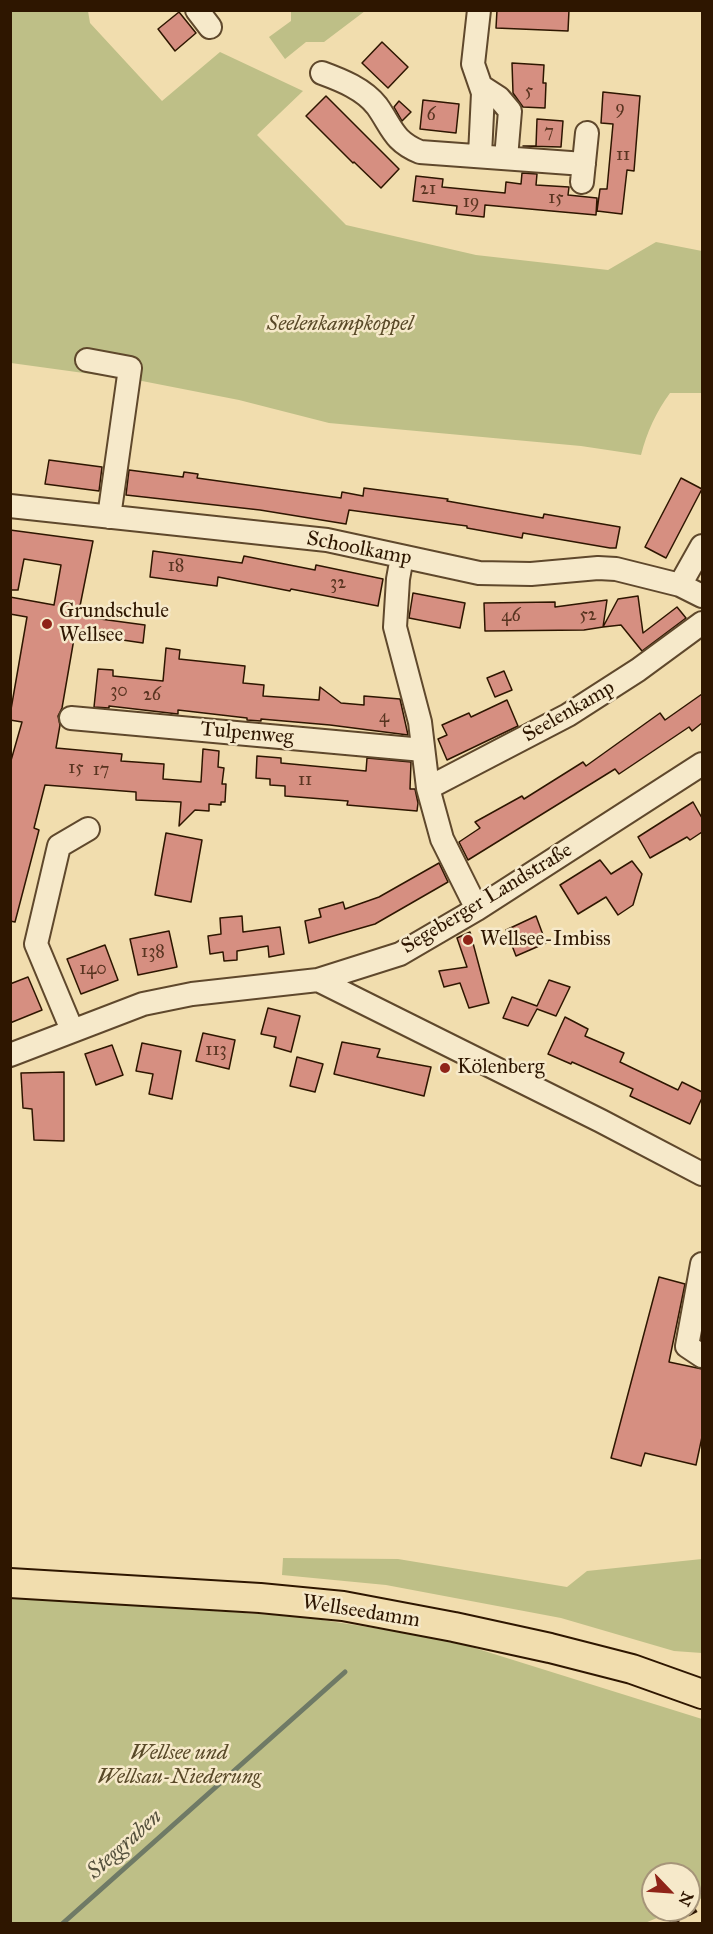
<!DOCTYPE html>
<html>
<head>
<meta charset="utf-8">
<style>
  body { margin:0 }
  #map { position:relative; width:713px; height:1934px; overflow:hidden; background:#f1ddae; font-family:"IM FELL Great Primer",serif }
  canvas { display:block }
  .frame { position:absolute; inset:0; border:12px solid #2e1600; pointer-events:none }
  .north { position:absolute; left:641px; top:1862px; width:60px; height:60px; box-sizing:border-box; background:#f6e9ca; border:2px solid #a69579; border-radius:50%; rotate:115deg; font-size:16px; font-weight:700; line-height:24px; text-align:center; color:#2e1600 }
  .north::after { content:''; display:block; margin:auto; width:21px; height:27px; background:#8f2418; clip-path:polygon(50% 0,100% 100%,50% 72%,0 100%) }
</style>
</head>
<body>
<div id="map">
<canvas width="713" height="1934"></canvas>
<div class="frame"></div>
<div class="north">N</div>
</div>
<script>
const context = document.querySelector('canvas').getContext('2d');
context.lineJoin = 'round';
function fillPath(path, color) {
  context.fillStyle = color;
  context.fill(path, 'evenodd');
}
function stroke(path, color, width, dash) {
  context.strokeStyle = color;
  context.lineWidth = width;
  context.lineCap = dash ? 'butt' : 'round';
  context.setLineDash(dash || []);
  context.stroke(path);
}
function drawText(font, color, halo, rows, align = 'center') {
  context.font = font + ' "IM FELL Great Primer",serif';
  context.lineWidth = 5;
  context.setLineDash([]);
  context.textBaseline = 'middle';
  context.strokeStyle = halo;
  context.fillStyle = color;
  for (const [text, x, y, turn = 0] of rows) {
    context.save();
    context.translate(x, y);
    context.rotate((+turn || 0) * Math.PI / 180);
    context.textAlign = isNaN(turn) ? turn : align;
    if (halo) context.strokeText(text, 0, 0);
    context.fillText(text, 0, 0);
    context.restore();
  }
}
fillPath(new Path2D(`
  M11,11H88L90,23L162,101L220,52L303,91L257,135L346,225L476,255L608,270L656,242L702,251V393H670C656,412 647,432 641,455L581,446L329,423L239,400L142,381L11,363Z
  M291,11V10L365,11L324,42H306L285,59L269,37L291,21Z
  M283,1558L398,1559L567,1587L587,1571L702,1559V1653L674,1651L561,1618L386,1585L282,1575Z
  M10,1597L303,1617L446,1639L702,1719V1898L689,1904V1874H653V1910H676L645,1923H11Z`), '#bebf87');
stroke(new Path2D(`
  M62,1924L345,1672`), '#6f7a66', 5);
const building = new Path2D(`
  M497,10H569L568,31L496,28Z
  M179,12L196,33L175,51L158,29Z
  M382,42L408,67L388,88L362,63Z
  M512,63L544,65L543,83H546L545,108L523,107L513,93Z
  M603,92L640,96L634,171L627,170L622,214L597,211L600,189H607L613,124L601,123Z
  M326,96L399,169L381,188L354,162L353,163L306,116Z
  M423,100L459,104L456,133L420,129Z
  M399,101L411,112L402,121L394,107Z
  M537,119L563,121L561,147L523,146H536Z
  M522,173L537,174L536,185L569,187L568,195L597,198L596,215L485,205L484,217L456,214L457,206L413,201L416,176L443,179L442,187L505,193L506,182L521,184Z
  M49,460L102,467L99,491L45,484Z
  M129,470L183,477L184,472L198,474L197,478L341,498L342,492L363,496L364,488L448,499L447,501L543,518L544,514L620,527L616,548H610L523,533L522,538L467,528V526L349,510L346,524L260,510L126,495Z
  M681,478L702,489L666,558L645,547Z
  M10,530L93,541L78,616L145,625L143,643L75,633L62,708L58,716L60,725L56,748L122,754L121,761L164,764L163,779L201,782L203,749L219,751L218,767L224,768L222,784H226L225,802H221V805L209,804V811L195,810L179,826L181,802L136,800V792L45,785L34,828L39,830L15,922L10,921V764L22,722L10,720V715L27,617L10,614V597L54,605L61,565L24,559L18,590H10Z
  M153,551L242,563L244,556L315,570L316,565L383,579L378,606L291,589L290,591L218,577L217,586L150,577Z
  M413,593L465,603L460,628L409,618Z
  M638,596L643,633L677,607L686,618L642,651L621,625L603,627L618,599Z
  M607,600L603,627L584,630L485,631L484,603L555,602V607Z
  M166,648L180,650L179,659L245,666L243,683L264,685L263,696L319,700L320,687L341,703L364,705V696L400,699L408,735L330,725L261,719V721L247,720V718L178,710V714L109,706V708L94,707L98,669L113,670V676L163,681Z
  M504,671L512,690L495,697L487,678Z
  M702,694V723L692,731L689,727L619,774L615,769L468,860L459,842L480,828L475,822L522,796L524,799L583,762L586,766L660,713L665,720Z
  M507,700L518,726L447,760L438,739L447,735L442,725L469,713L471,717Z
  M257,756L281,758V763L366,771L367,758L411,762L410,789H415L418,803L417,811L347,805L348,801L285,796V786L270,785V779L256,778Z
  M693,802L702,818V832L690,840L687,837L650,858L638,837Z
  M166,833L202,840L191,902L155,895Z
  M600,860L611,874L632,861L642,874L633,905L618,915L606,897L578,914L560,885Z
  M439,863L448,882L375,924L309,943L305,921L321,917L319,909L343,902L345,909L379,897Z
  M242,916L243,932L280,927L284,954L269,957L268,946L237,951V960L224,961L223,952L210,954L208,936L221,934L220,918Z
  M536,916L546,943L516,956L506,930Z
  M169,931L177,967L138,975L130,939Z
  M470,932L489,1003L469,1008L460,983L444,987L439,971L467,967L457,938Z
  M105,945L118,980L81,994L67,959Z
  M28,977L42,1010L10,1023V984Z
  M549,980L570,987L556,1016L537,1009L528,1026L503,1018L512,997L537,1006Z
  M268,1008L300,1016L291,1052L274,1047L276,1037L261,1034Z
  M565,1017L588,1029L585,1036L624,1053L620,1062L678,1090L682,1082L702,1092V1098L690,1124L630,1096L633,1089L572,1062L571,1064L548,1054Z
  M203,1033L235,1040L229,1069L196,1061Z
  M342,1042L380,1049L377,1057L431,1067L424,1096L334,1074Z
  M142,1043L181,1051L172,1099L149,1094L153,1074L136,1071Z
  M112,1045L123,1075L96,1085L85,1054Z
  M297,1057L323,1064L315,1092L290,1086Z
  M64,1072V1141L34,1140L32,1109L23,1108L21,1073Z
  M659,1277L685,1284L669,1362L702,1369V1437L696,1465L645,1453L641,1466L611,1458Z`);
fillPath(building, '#d68f81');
stroke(building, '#2e1600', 1.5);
const minor = new Path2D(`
  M197,10L210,27
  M479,10L473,64L483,93L480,155
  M322,73C341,80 364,89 377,106C392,127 393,141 420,152L584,164
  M482,87L499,98L510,111L506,158
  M582,182L587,133
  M87,360L130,368L109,517
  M10,506L327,540L479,573L531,574L598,568L616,569L680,585L702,596
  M402,557L398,579L395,627L420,722L428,788L442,839L477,909
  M680,585L702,546
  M71,718L423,750
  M428,788L568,715L638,670L702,623
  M318,980L601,1121L702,1174
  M72,1030L36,944L59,846L88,829
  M10,1055L143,1004L192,994L318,980L400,954L477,909L702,764
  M702,1264L687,1346L702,1356`);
const major = new Path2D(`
  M10,1583L260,1598L343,1606L454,1627L550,1648L632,1669L702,1694`);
stroke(minor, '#5f482c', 26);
stroke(major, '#2e1600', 32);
stroke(minor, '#f6e9ca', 22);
stroke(major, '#f1ddae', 28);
stroke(new Path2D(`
  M670,1924L702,1907`), '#2e1600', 4.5, [10, 10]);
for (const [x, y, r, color] of [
  [47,624,6,"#8f2418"],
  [468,940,6,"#8f2418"],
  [445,1068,6,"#8f2418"]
]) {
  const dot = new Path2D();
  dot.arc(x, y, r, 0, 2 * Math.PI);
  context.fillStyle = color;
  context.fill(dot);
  stroke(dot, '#f6e9ca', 2);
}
drawText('18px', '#583420', null, [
  ["5",529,92],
  ["9",620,109],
  ["6",431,116],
  ["7",549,133],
  ["11",623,156],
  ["21",428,190],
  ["15",556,199],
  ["19",471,203],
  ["18",176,567],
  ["32",338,584],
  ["52",588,616],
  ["46",511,617],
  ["30",119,692],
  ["26",152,696],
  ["4",384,718],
  ["15",76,769],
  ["17",101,771],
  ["11",305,781],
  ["138",153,953],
  ["140",93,970],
  ["113",216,1051]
]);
drawText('italic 21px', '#594928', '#f6e9ca', [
  ["Seelenkampkoppel",340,325],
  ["Wellsee und",179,1754],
  ["Wellsau-Niederung",179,1778]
]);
drawText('21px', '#2e1600', '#f6e9ca', [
  ["Schoolkamp",359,549,11],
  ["Seelenkamp",569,712,-30],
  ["Tulpenweg",247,734,5],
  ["Segeberger Landstraße",487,899,-31],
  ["Wellseedamm",361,1612,9]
]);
drawText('21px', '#2e1600', '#f6e9ca', [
  ["Grundschule",59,612],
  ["Wellsee",59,636],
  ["Wellsee-Imbiss",480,940],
  ["Kölenberg",457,1068]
], 'left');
drawText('italic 22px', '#54503c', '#f6e9ca', [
  ["Steggraben",125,1845,-42]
]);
</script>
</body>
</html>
